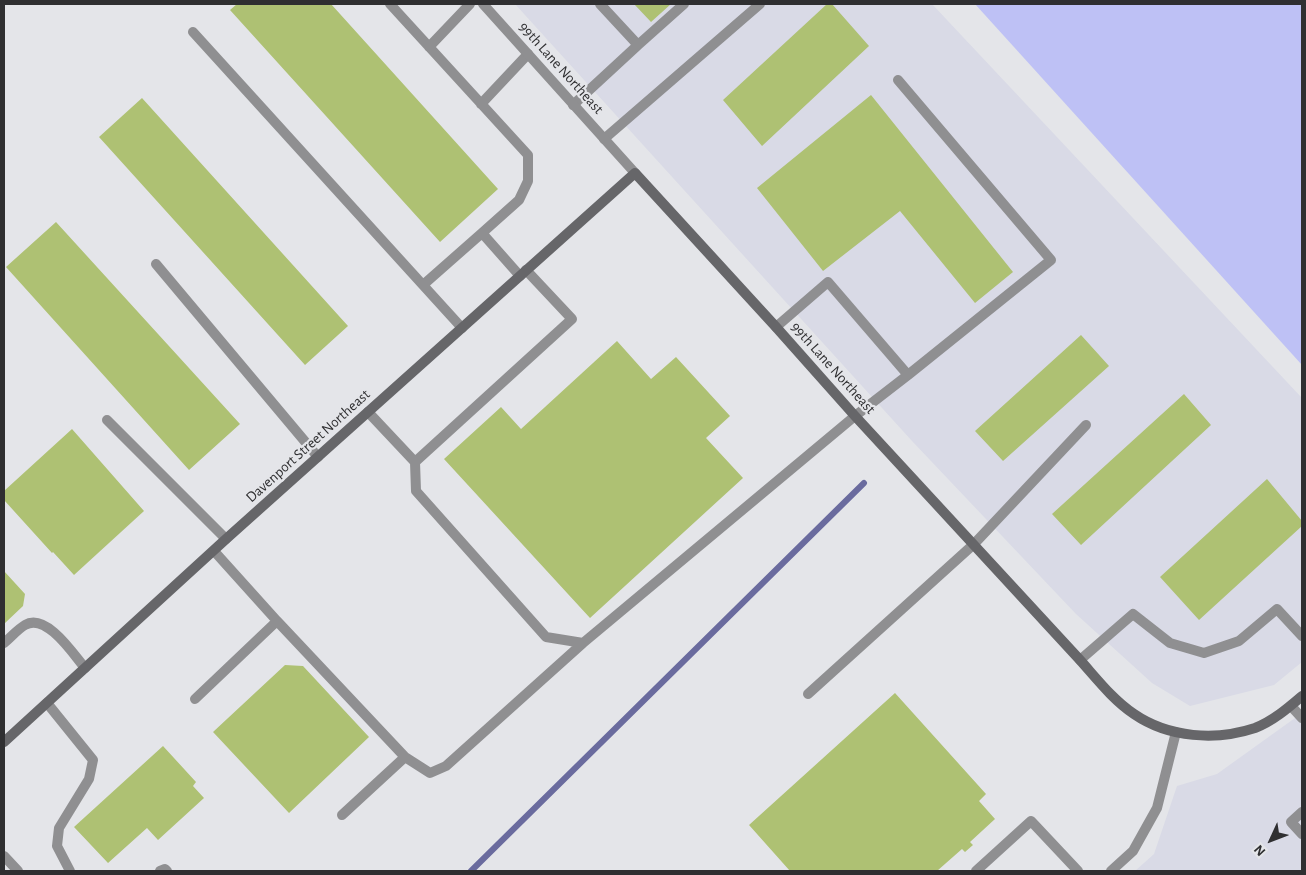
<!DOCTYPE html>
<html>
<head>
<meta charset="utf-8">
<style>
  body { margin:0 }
  #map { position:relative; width:1306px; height:875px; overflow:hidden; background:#e4e5e9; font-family:"Alegreya Sans",sans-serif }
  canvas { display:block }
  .frame { position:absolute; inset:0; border:5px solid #2f2f31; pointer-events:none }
  .north { position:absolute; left:1246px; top:815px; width:50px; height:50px; -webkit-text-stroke:4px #e4e5e9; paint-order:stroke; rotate:227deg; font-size:14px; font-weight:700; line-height:20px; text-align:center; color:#2f2f31 }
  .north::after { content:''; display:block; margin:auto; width:18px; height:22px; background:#2f2f31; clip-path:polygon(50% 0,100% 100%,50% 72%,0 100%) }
</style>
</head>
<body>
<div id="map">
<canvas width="1306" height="875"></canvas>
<div class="frame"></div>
<div class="north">N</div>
</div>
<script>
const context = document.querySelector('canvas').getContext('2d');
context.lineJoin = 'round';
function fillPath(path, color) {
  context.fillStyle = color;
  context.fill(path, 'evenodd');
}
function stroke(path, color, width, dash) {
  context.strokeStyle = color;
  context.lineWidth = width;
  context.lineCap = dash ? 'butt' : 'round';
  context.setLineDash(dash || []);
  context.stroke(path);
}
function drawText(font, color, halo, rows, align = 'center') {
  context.font = font + ' "Alegreya Sans",sans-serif';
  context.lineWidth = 4.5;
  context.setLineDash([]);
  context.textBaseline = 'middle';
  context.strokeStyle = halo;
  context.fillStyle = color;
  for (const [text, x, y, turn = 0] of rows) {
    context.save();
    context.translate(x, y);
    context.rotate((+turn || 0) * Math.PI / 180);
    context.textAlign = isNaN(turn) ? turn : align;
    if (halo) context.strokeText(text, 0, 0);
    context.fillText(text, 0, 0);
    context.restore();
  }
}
fillPath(new Path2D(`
  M515,4H932L1302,398V662L1274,685L1190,706L1152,683L1076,614L912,441Z
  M1302,713V871H1135L1154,854L1177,786L1217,774Z`), '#d9dae6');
fillPath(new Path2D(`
  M975,4H1302V365Z`), '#bec1f5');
stroke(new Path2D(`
  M471,871L864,483`), '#6a6b9e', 6);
fillPath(new Path2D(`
  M237,4H331L498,189L440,242L230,10Z
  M634,4H671L651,22Z
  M827,4H832L869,46L762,146L723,100Z
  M871,95L1013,272L975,303L900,211L823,271L757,188Z
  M142,98L348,326L305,365L99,137Z
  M56,222L240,424L189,470L6,267Z
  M1081,335L1109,366L1003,461L975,431Z
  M617,341L651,379L676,357L730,416L706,438L743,478L590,618L444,459L501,407L521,429Z
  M1184,394L1211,425L1081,545L1052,514Z
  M72,429L144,511L74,575L53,552L52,553L4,500V491Z
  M1267,479L1302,521V526L1199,620L1160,577Z
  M4,571L25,594L23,606L4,624Z
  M285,665L303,666L369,737L289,813L213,732Z
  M895,693L986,794L979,801L995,819L970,842L973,845L965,852L962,849L937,871H790L749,825Z
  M163,746L196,782L193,786L204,798L158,840L147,828L108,863L74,827Z`), '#aec173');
stroke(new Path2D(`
  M390,4L528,155V181L519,200L482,233L520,276
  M193,32L462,328
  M638,45L684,4
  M429,47L470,4
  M898,80L1051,260L908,375
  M481,104L528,54
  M573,105L638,45L600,4
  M604,139L760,4
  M156,264L318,457
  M423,285L482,233
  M368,412L415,462L572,319L526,270
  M107,420L226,539
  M415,462L416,491L546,637L583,643L855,416L908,375L828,282L776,327
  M214,551L277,621L405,757L342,815
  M4,643C11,637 18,629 25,625C46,612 74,655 85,668
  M1080,660L1133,614L1170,643L1204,653L1239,641L1277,609L1302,636
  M808,694L974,544L1086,425
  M195,699L277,621
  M47,703L93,760L89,779L59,828L57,846L70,871
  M1291,706L1302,718
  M405,757L430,773L446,766L583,643
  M1302,812L1291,822L1302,834
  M160,871L165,869L167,871
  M976,871L1031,821L1078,871`), '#8f8f91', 10);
stroke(new Path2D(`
  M483,4L635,173
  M4,856L18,871
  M1111,871L1133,851L1157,808L1176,732`), '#8f8f91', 10);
stroke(new Path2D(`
  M4,742L226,539L635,173L776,327L855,416L1080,660C1097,679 1113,700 1134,714C1169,738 1216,741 1255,728C1273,721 1288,708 1302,696`), '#666669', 10);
drawText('15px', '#2f2f31', '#e4e5e9', [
  ["99th Lane Northeast",561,68,48],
  ["99th Lane Northeast",833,368,48],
  ["Davenport Street Northeast",308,446,-42]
]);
</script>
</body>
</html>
